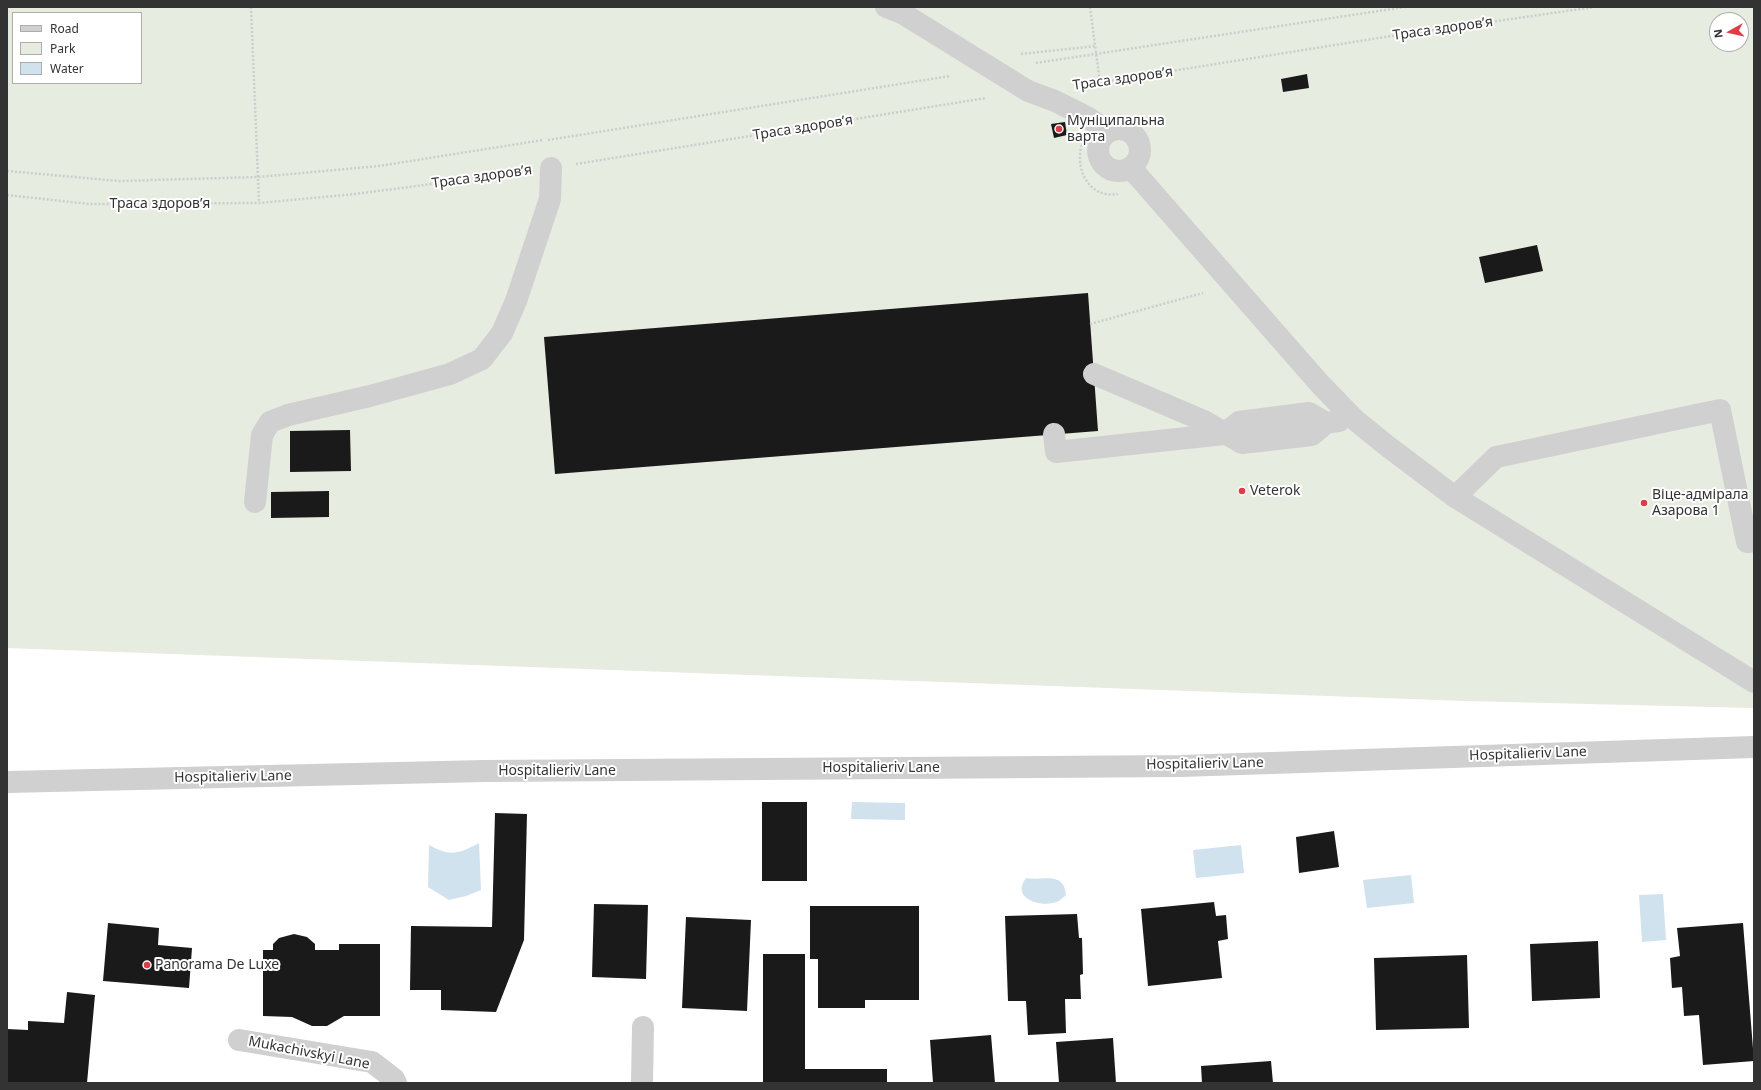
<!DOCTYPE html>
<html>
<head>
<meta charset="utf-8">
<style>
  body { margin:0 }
  #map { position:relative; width:1761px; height:1090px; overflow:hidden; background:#fff; font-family:"Noto Sans",sans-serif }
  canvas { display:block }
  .frame { position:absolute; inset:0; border:8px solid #333; pointer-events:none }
  .legend { position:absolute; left:12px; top:12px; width:130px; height:72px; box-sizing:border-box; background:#fff; border:1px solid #adadad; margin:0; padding:5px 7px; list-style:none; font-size:12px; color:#333 }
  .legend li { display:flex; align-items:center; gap:8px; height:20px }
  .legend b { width:20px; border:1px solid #adadad }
  .north { position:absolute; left:1709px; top:12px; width:40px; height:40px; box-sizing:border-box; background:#fff; border:1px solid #adadad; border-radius:50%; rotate:262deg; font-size:11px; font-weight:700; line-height:16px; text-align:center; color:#333 }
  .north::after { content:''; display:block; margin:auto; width:14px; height:18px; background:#e63946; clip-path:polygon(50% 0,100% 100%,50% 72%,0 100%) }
</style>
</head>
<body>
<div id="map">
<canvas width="1761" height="1090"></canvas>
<div class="frame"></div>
<ul class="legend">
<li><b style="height:5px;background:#d0d0d0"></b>Road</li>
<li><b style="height:11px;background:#e6ecdf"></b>Park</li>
<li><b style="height:11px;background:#cfe2ee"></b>Water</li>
</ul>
<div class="north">N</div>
</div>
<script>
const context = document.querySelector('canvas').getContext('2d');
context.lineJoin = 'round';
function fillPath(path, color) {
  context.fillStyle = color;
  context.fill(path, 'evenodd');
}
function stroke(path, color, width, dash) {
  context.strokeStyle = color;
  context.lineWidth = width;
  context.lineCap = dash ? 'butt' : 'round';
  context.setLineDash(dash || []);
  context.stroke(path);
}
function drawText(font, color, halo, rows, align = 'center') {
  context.font = font + ' "Noto Sans",sans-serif';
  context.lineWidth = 4;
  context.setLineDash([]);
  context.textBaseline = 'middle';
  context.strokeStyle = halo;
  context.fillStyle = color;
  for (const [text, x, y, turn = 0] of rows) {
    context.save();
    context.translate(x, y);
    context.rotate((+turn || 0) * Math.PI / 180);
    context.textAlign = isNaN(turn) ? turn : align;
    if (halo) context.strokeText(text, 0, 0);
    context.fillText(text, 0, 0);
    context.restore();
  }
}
fillPath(new Path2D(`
  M7,7H1754V708L1465,701L7,648ZM13,13H141V83H13ZM1717,20H1741V44H1717Z`), '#e6ecdf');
fillPath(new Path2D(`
  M852,802L905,803V820L851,819Z
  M479,843L481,890L466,896L449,900L428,887L429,845C451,857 458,854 479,843Z
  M1241,845L1244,873L1196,878L1193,850Z
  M1411,875L1414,903L1367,908L1363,880Z
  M1026,878C1043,881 1064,871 1066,895C1064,897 1061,899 1059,901C1043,909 1010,899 1026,878Z
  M1663,894L1666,940L1642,942L1639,895Z`), '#cfe2ee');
fillPath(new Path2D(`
  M1307,74L1309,88L1283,92L1281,79Z
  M1065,122L1067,135L1054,138L1051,124Z
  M1537,245L1543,271L1485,283L1479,257Z
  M1088,293L1098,431L555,474L544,337Z
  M350,430L351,471L290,472V431Z
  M329,491V517L271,518V492Z
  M762,802H807V881H762Z
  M495,813L527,814L524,940L496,1012L441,1010V990H410L411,926L492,927Z
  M1334,831L1339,867L1299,873L1296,837Z
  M1214,902L1216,916L1226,915L1228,939L1218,941L1222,978L1148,986L1141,909Z
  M594,904L648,905L646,979L592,977Z
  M810,906H919V1000H865V1008H818V959H810Z
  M1077,914L1079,938H1082L1083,974L1080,975L1081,999H1065L1066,1033L1028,1035L1026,1001H1008L1005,916Z
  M686,917L751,920L747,1011L682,1008Z
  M108,923L159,928L158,945L192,948L189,988L103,981Z
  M1743,923L1754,1061L1703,1065L1699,1015L1684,1016L1682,987L1672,988L1670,958L1680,956L1677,928Z
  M294,934L307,937L315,944V950H339V944H380V1016H344L327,1026H312L292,1017L263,1016V950H273V944L279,938Z
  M1598,941L1600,998L1532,1001L1530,944Z
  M763,954H805V1069H887V1083H763Z
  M1467,955L1469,1028L1376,1030L1374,958Z
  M67,992L95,995L87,1083H7V1029L28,1030V1021L64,1023Z
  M991,1035L995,1083H933L930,1040Z
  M1113,1038L1116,1083H1059L1056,1042Z
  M1271,1061L1273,1083H1202L1201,1066Z`), '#1a1a1a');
stroke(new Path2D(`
  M251,7L259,203
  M1090,7L1100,83
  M1021,54L1096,46
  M1036,63L1405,7
  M1084,85L1385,37L1595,7
  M548,140L950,76
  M1082,145C1074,170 1090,199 1118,194
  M576,164L986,98
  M7,171L119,181L258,177L379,166L543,140
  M7,195L89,204L259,203L355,194L524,172
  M1090,324L1203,293`), '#cdcdcd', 2.5, [2, 2]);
stroke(new Path2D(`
  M886,7L902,13L1028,91L1055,101L1079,113L1090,119L1108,132
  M1098 150a21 21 0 1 1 42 0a21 21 0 1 1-42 0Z
  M1131,168L1320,384L1354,419L1386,445L1455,497L1754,682
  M1094,374L1204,421L1242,443L1312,435L1326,423L1339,421
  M1054,434L1056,452L1224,434L1239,422L1309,413L1326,423
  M1455,497L1496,457L1720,410L1747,542L1754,541
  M255,502L262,435L270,422L288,415L370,396L450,374L482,359L502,333L516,301L550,199L551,168
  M7,782L485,771L1181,766L1754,747
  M239,1040L372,1062L394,1079L396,1083
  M642,1083L643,1027`), '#d0d0d0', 22);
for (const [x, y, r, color] of [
  [1059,129,4,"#e63946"],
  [1242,491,4,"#e63946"],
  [1644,503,4,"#e63946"],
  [147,965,4,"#e63946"]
]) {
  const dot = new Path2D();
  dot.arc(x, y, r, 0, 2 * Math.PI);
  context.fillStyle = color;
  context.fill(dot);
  stroke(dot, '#fff', 1.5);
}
drawText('14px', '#333', '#fff', [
  ["Траса здоров’я",1443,29,-8],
  ["Траса здоров’я",1123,79,-8],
  ["Траса здоров’я",803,128,-9],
  ["Траса здоров’я",482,177,-8],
  ["Траса здоров’я",160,204],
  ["Hospitalieriv Lane",1528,754,-2],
  ["Hospitalieriv Lane",1205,764,-1],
  ["Hospitalieriv Lane",881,768],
  ["Hospitalieriv Lane",557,771],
  ["Hospitalieriv Lane",233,777,-1],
  ["Mukachivskyi Lane",309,1053,11]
]);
drawText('14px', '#333', '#fff', [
  ["Муніципальна",1067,121],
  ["варта",1067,137],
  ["Veterok",1250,491],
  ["Віце-адмірала",1652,495],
  ["Азарова 1",1652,511],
  ["Panorama De Luxe",155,965]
], 'left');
</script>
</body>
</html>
